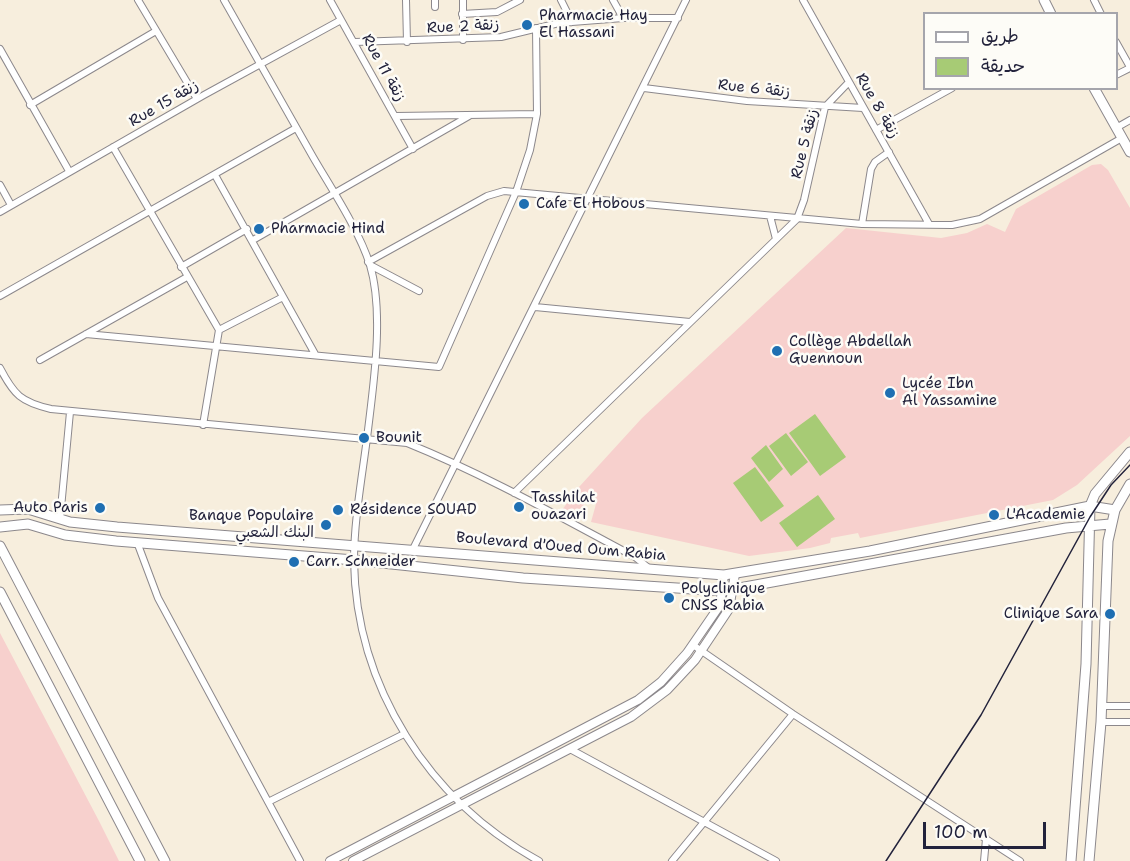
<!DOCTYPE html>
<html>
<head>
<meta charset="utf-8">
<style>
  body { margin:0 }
  #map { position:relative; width:1130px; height:861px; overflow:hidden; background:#f7eedd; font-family:"Shantell Sans","Playpen Sans Arabic",sans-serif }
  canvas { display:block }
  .legend { position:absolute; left:923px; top:12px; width:195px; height:78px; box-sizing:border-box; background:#fdfcf7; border:2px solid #a5a5ac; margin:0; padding:8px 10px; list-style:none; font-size:18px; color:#22223b }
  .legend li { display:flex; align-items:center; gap:12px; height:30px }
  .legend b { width:30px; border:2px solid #a5a5ac }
  .scale { position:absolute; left:923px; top:822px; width:123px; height:27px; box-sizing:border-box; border:3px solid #22223b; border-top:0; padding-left:8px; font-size:18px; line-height:21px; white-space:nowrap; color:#22223b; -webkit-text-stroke:4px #fdfcf7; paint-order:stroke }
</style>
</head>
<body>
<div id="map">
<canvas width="1130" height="861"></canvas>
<ul class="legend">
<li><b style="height:8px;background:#fff"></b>طريق</li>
<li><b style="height:16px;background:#a7cb75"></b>حديقة</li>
</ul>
<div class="scale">100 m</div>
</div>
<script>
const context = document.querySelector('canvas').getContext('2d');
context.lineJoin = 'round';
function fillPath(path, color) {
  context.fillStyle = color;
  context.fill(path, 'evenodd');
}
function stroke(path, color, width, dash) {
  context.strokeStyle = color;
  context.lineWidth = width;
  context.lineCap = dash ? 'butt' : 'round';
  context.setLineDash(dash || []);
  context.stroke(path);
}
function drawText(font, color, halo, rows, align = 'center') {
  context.font = font + ' "Shantell Sans","Playpen Sans Arabic",sans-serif';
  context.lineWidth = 5;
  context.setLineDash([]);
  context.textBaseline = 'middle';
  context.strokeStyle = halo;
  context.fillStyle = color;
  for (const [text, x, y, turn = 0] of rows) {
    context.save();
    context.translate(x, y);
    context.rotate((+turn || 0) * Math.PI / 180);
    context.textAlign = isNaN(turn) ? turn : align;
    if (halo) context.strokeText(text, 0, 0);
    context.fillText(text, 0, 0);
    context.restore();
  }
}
fillPath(new Path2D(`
  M1101,164L1108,170L1130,208V436L1077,485L1053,500L860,538L858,533L831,538L830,543L810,548L749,556L591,522L596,504L586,501L578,516L562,510L579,487L642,418L846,228L941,238L967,233L987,224L1005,232L1016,209L1092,165Z
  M0,633L99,821L119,861H0Z`), '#f7d0cd');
fillPath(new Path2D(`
  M815,414L846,457L820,476L789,433Z
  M786,433L808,462L791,476L769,446Z
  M766,445L783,469L769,482L751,458Z
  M755,467L784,506L761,522L733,483Z
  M818,495L835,519L797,547L779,523Z`), '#a7cb75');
const minor = new Path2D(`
  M138,0L197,99
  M224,0C254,52 283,105 313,157C331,188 359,230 370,265C384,312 374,381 368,430C363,472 354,518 354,561C356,687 429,801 539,861
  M330,0L413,149
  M406,0L407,42
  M435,0V7
  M561,0L572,22
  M613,0L623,18
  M803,0L929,224
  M1094,0L1101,14
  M462,14L497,12L520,0
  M463,40V0
  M355,42L501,37L559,23L623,18H678
  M1116,42L1130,67
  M0,49L69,171
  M1116,75L1130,68
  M644,88L747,101L863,108
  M30,105L156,31
  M396,116L537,114
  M1116,128L1130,120
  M876,130L952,88
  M113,147L219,330L203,425
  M215,175L315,354
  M0,185L11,205
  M0,212L204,95L341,20
  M770,216L776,239
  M862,224L871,169L875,162L889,152
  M253,240L469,116
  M368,262L487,196L504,191L862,224L952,225L980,219L1122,138
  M370,265L419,291
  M181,267L247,229
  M0,296L296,128
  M535,307L690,322
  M219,330L283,297
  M86,334L439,367L516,192L530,150L537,114L536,28
  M40,360L187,277
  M0,368C14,395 21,402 51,409L407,443C486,475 560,517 635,557L650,569
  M514,493L797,219L804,200L825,107L849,82
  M60,519L70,412
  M137,542L158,598L300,861
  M413,549L686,0
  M693,645L793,714L1020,861
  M1102,706H1130
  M1101,722H1130
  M570,749L776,861
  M268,802L404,734
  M672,861L793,714
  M984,861L986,839`);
const tertiary = new Path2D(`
  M330,861L638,700L661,682L687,653L720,605L724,575
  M353,861L631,717L667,690L695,660L729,609L735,574`);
const secondary = new Path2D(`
  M1044,0L1051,14
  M1094,88L1130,152
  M0,510L28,509L70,522L117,527L724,575L870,551L1090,506L1115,510
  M0,527L28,524L65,535L116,541L354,560L523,578L723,591L1066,528L1110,524
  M0,546L165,861
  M0,592L140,861
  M1071,861L1086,664L1090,506L1095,494L1130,452
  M1089,861L1101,722L1108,541L1115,510L1130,484`);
stroke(minor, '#8c888c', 8);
stroke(tertiary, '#8c888c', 10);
stroke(secondary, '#8c888c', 11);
stroke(minor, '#fff', 6);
stroke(tertiary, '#fff', 8);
stroke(secondary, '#fff', 9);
stroke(new Path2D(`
  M886,861L981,715L1090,517L1111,485L1130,465`), '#22223b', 1.5);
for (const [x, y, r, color] of [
  [527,25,6,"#1f6fb2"],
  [524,204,6,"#1f6fb2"],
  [259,229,6,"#1f6fb2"],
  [777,351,6,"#1f6fb2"],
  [890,393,6,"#1f6fb2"],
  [364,438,6,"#1f6fb2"],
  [519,507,6,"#1f6fb2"],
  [100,508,6,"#1f6fb2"],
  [338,510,6,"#1f6fb2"],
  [994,515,6,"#1f6fb2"],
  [326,525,6,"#1f6fb2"],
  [294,562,6,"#1f6fb2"],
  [669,598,6,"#1f6fb2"],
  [1110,614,6,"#1f6fb2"]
]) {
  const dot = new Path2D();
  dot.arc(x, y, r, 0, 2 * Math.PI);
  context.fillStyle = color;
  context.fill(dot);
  stroke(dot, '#fdfcf7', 2);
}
drawText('15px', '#22223b', '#fdfcf7', [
  ["Pharmacie Hay",539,16],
  ["El Hassani",539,33],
  ["Cafe El Hobous",536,204],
  ["Pharmacie Hind",271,229],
  ["Collège Abdellah",789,342],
  ["Guennoun",789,359],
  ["Lycée Ibn",902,384],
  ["Al Yassamine",902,401],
  ["Bounit",376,438],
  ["Tasshilat",531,498],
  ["ouazari",531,515],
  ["Auto Paris",88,508,"right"],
  ["Résidence SOUAD",350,510],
  ["L'Academie",1006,515],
  ["Banque Populaire",314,516,"right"],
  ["البنك الشعبي",314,533,"right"],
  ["Carr. Schneider",306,562],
  ["Polyclinique",681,589],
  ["CNSS Rabia",681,606],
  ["Clinique Sara",1098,614,"right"]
], 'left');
drawText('15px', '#22223b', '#fdfcf7', [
  ["Rue 2 زنقة",463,27,-3],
  ["Rue 11 زنقة",383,68,61],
  ["Rue 6 زنقة",754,89,6],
  ["Rue 15 زنقة",164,104,-30],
  ["Rue 8 زنقة",877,106,60],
  ["Rue 5 زنقة",805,144,-76],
  ["Boulevard d'Oued Oum Rabia",561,547,5]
]);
</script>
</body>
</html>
